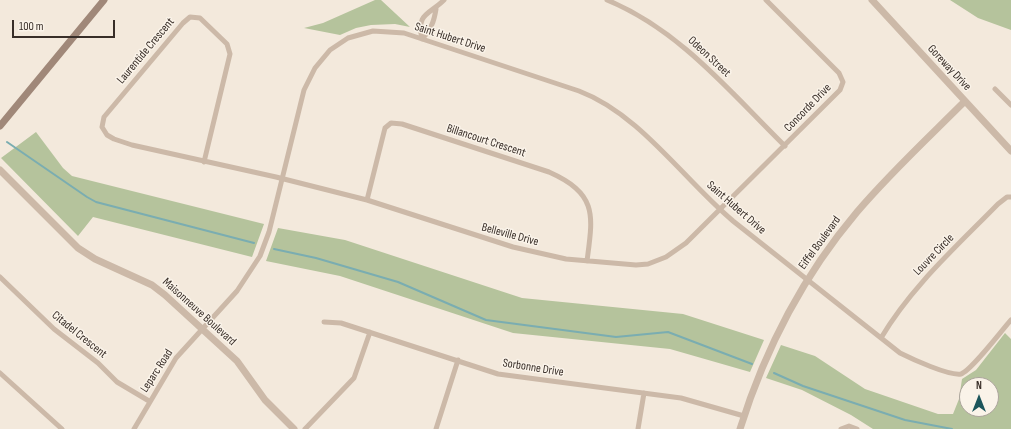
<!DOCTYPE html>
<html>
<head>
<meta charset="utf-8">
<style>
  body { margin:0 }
  #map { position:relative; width:1011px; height:429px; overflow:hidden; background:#f3e9dc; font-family:"Sofia Sans Condensed",sans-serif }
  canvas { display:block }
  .north { position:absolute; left:959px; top:377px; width:40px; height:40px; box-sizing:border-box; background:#faf3e9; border:1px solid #aca49c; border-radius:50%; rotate:0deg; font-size:11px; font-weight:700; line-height:16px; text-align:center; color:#382e28 }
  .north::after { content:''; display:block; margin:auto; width:14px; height:18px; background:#1c555b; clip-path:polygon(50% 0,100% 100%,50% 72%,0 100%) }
  .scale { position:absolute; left:12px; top:20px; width:103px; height:18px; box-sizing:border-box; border:2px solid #382e28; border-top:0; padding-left:5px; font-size:12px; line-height:14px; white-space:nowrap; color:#382e28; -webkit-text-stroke:3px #faf3e9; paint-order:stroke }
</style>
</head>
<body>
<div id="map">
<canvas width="1011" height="429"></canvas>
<div class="north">N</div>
<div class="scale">100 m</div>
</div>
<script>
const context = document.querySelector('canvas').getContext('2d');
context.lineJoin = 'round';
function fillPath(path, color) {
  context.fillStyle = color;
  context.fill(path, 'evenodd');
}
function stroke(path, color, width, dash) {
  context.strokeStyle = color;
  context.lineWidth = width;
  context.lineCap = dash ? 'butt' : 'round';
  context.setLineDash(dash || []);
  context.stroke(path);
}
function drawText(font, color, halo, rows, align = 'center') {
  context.font = font + ' "Sofia Sans Condensed",sans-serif';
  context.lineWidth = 3;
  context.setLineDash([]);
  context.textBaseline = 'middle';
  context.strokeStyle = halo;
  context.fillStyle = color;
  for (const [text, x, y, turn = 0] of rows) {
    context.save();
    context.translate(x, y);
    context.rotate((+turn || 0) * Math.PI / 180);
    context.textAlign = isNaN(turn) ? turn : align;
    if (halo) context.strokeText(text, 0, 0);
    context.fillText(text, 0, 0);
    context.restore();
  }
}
fillPath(new Path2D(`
  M375,0H381L410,27L395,24L371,25L356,28L340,35L304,28L323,23Z
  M950,0H1011V30L978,18Z
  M36,132L63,168L72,176L264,224L252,257L93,217L78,236L1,158Z
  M278,228L345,240L522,298L683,314L764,340L750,372L670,349L513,333L340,276L266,261Z
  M1005,333L1011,339V429H873L851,415L802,390L766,378L781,345L815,356L865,389L938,414H953L959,399L962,379L976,370ZM967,385H991V409H967Z`), '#b5c39c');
stroke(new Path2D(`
  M7,142L87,197L96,202L254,243
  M274,249L316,258L398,282L486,320L616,337L668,332L752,364
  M774,373L803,386L905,420L952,429`), '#7aadb1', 2);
stroke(new Path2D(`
  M607,0C680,30 730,92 785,146
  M422,39C416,13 429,15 444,0
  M422,39C431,29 434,22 436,9
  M995,89L1011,105
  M204,162L230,54L227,44L200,18L190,17L183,23L104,117L102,127L107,135L114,139L132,145L276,177L367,200L513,247L566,259L636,265L648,264L666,257L686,243L840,90L843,82L839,73L766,0
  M367,200L385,128L391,123L402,124L549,172C598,194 593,215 587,261
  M0,277L54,329L98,363L117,382L149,401
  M324,322L341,323L498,374L681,398L744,416
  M881,338C911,287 957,246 998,204L1007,197H1011
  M0,373L62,429
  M134,429L176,358L237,291L260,256L269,232L304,90L315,68L330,50L348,38L373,31L404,33L579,91C640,114 684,180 733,221L900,353C912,359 949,376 961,374C971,371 1002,330 1011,320
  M305,429L354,378L370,332
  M436,429L458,360
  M638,429L644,393
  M841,429L849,426L857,429`), '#ccb9a8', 5);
stroke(new Path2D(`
  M872,0L1011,151
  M0,170L78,248L95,259L152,285L165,295L237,361L265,400L294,429
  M740,429C765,349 802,277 857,212C890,173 929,137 965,101`), '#ccb9a8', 7);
stroke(new Path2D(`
  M0,126L104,0`), '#a08879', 7);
drawText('12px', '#382e28', '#faf3e9', [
  ["Saint Hubert Drive",450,38,18],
  ["Laurentide Crescent",146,51,-50],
  ["Odeon Street",709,57,43],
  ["Goreway Drive",949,68,47],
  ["Concorde Drive",808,108,-46],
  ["Billancourt Crescent",486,141,18],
  ["Saint Hubert Drive",736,208,41],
  ["Belleville Drive",510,235,15],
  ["Eiffel Boulevard",820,243,-54],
  ["Louvre Circle",934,255,-46],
  ["Maisonneuve Boulevard",199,312,42],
  ["Citadel Crescent",79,335,39],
  ["Sorbonne Drive",533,368,9],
  ["Leparc Road",157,371,-57]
]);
</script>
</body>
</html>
